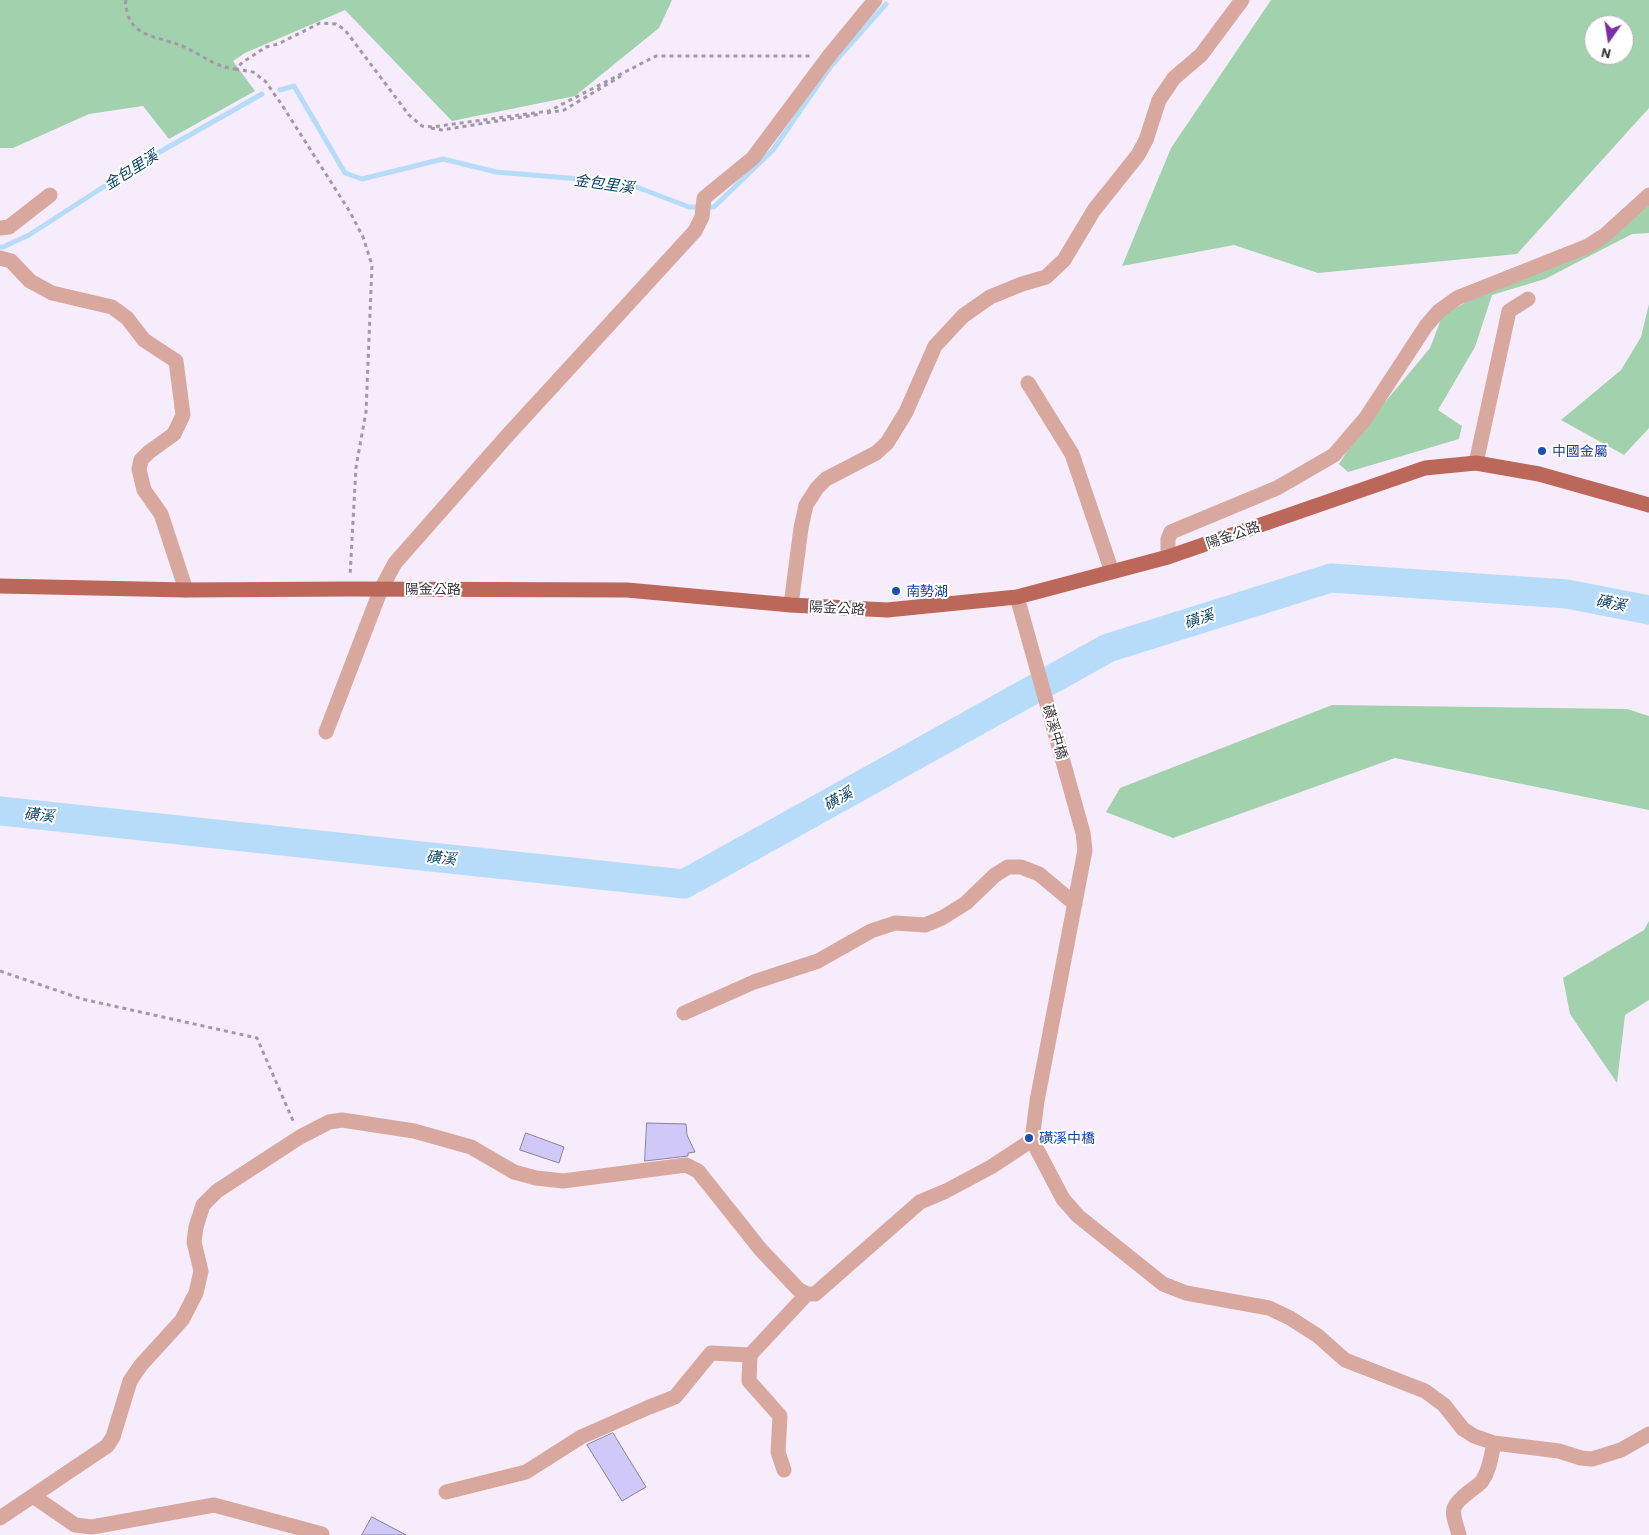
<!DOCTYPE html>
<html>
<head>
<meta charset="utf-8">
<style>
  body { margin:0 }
  #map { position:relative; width:1649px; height:1535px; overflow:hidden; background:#f6ecfc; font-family:Barlow,sans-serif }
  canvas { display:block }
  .north { position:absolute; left:1584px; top:15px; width:50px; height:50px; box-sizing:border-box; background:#fff; border:1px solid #b0afb1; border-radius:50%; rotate:193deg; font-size:14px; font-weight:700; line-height:20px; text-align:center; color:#3a363c }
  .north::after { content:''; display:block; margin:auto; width:18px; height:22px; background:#7930a3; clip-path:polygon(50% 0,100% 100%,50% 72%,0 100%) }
</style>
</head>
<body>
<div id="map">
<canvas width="1649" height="1535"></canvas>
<div class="north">N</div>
</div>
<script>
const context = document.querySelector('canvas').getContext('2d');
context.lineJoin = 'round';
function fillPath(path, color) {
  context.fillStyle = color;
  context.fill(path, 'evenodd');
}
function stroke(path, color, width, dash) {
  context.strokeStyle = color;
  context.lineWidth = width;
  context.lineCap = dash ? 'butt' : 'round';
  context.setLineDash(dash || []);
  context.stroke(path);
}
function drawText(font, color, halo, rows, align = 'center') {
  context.font = font + ' Barlow,"Noto Sans TC",sans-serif';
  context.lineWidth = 4;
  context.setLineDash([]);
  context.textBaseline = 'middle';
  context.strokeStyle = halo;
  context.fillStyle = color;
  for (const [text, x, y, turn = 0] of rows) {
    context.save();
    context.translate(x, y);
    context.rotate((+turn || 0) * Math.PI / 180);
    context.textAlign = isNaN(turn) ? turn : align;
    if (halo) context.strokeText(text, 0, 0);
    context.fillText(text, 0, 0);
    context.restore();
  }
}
fillPath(new Path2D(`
  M0,0H672L659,28L575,96L452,121L345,10L245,53L233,61L255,91L169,139L143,106L89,114L13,148H0Z
  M1271,0H1649V108L1517,254L1318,273L1234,245L1122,266L1171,148ZM1594,25H1624V55H1594Z
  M1649,202V233L1632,234L1545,279L1492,295L1475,347L1438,410L1462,426L1459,439L1348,472L1339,464L1356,437L1430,348L1443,314L1501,285L1591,247Z
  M1649,304V428L1624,455L1561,420L1621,370L1641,337Z
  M1332,705L1627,709L1649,716V810L1395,758L1173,838L1106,812L1120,788Z
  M1649,921V1000L1625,1015L1617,1083L1570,1014L1563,978L1644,930Z`), '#a2d1ad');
stroke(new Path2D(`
  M280,90L294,86L345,173L362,179L443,159L496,172L604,181L639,188L689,207H714L773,150L831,66L886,4
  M0,247H3L29,235L142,162L262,94`), '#b7dcf9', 5);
stroke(new Path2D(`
  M0,811L684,884L1108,648L1331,578L1567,594L1649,610`), '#b7dcf9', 29);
const building = new Path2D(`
  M647,1123L686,1124L687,1135L695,1152L688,1153V1156L645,1161Z
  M526,1133L564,1147L559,1163L520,1150Z
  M613,1433L646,1487L622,1501L587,1445Z
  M372,1517L406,1535H362Z`);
fillPath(building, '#d1c8fa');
stroke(building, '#858392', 1);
stroke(new Path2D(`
  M126,0C125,4 126,7 127,11C132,38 162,37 182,46C201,54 215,67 235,69L243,62L266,47L278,44L320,23L336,24L345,30L409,115L422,126L432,127L549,111L656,56H811
  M235,69L253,72L265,81L280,102L350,212L363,237L372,265L366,412L356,467L350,576
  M547,113L564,110L621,76
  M431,128L442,130L541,114
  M0,971L82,999L257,1038L294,1123`), '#a19aa6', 3, [4, 4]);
stroke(new Path2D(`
  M0,228L9,227L50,195
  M0,258L11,261L30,281L52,293L112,307L127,318L144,340L176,361L183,415L174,434L149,452L141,460L139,469L144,490L161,514L186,590
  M1028,383L1072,454L1112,572
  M1476,463L1509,311L1528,299
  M1168,557V539L1171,532L1277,488L1334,455L1365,419L1426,326L1439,311L1457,298L1588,246L1605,235L1649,195
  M1017,597L1083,833L1085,850L1037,1101L1032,1140L1063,1199L1078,1216L1163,1284L1186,1293L1269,1308L1290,1318L1318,1336L1345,1360L1425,1391L1444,1405L1463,1429L1474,1436L1494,1443L1559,1451L1581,1458L1592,1459L1621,1450L1649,1434
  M791,605L801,528L806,505L817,488L826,479L876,453L887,443L906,412L935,346L963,316L990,297L1022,284L1046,277L1064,260L1094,210L1138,155L1146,140L1159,100L1174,78L1201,55L1242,0
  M326,732L381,589L395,563L506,437L695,231L702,217L704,198L753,158L829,56L875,0
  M684,1013L754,982L818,961L871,931L895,923L925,925L942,918L966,903L995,875L1008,867H1021L1039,874L1075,904
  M784,1470L778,1452L780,1416L749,1381L750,1355L807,1294
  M446,1492L526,1472L581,1437L647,1408L675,1397L711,1353L750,1355
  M33,1496L75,1525L92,1527L214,1505L322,1534
  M0,1518L107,1446L113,1437L130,1381L141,1365L182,1320L196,1293L201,1271L194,1242L196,1227L203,1205L217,1191L300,1137L329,1122L342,1120L414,1131L471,1147L514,1172L536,1178L563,1181L686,1165L698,1171L761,1250L799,1290L807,1294H815L920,1202L946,1191L991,1167L1032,1140
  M1459,1535C1452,1510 1448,1508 1470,1491C1474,1488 1479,1485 1482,1481C1490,1470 1491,1456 1494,1443`), '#d8a89f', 15);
stroke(new Path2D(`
  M0,586L186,590L349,589L627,590L791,605L887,610L1017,597L1168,557L1425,468L1476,463L1539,474L1649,505`), '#bb675a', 15);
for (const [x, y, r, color] of [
  [1542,451,5,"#1a4fb4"],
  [896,591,5,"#1a4fb4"],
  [1029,1138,5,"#1a4fb4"]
]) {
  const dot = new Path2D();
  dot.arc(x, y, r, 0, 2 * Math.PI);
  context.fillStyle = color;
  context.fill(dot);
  stroke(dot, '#fff', 2);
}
drawText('14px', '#164399', '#fff', [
  ["中國金屬",1552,451],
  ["南勢湖",906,591],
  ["磺溪中橋",1039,1138]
], 'left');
drawText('14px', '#3a363c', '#fff', [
  ["陽金公路",1233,535,-19],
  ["陽金公路",433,589],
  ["陽金公路",837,608,3],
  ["磺溪中橋",1055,732,74]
]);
drawText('italic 15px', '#0a4365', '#fff', [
  ["金包里溪",131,170,-32],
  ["金包里溪",604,184,8],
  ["磺溪",1611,603,11],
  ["磺溪",1199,619,-18],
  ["磺溪",838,799,-29],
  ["磺溪",39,815,6],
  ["磺溪",441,858,6]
]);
</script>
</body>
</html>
